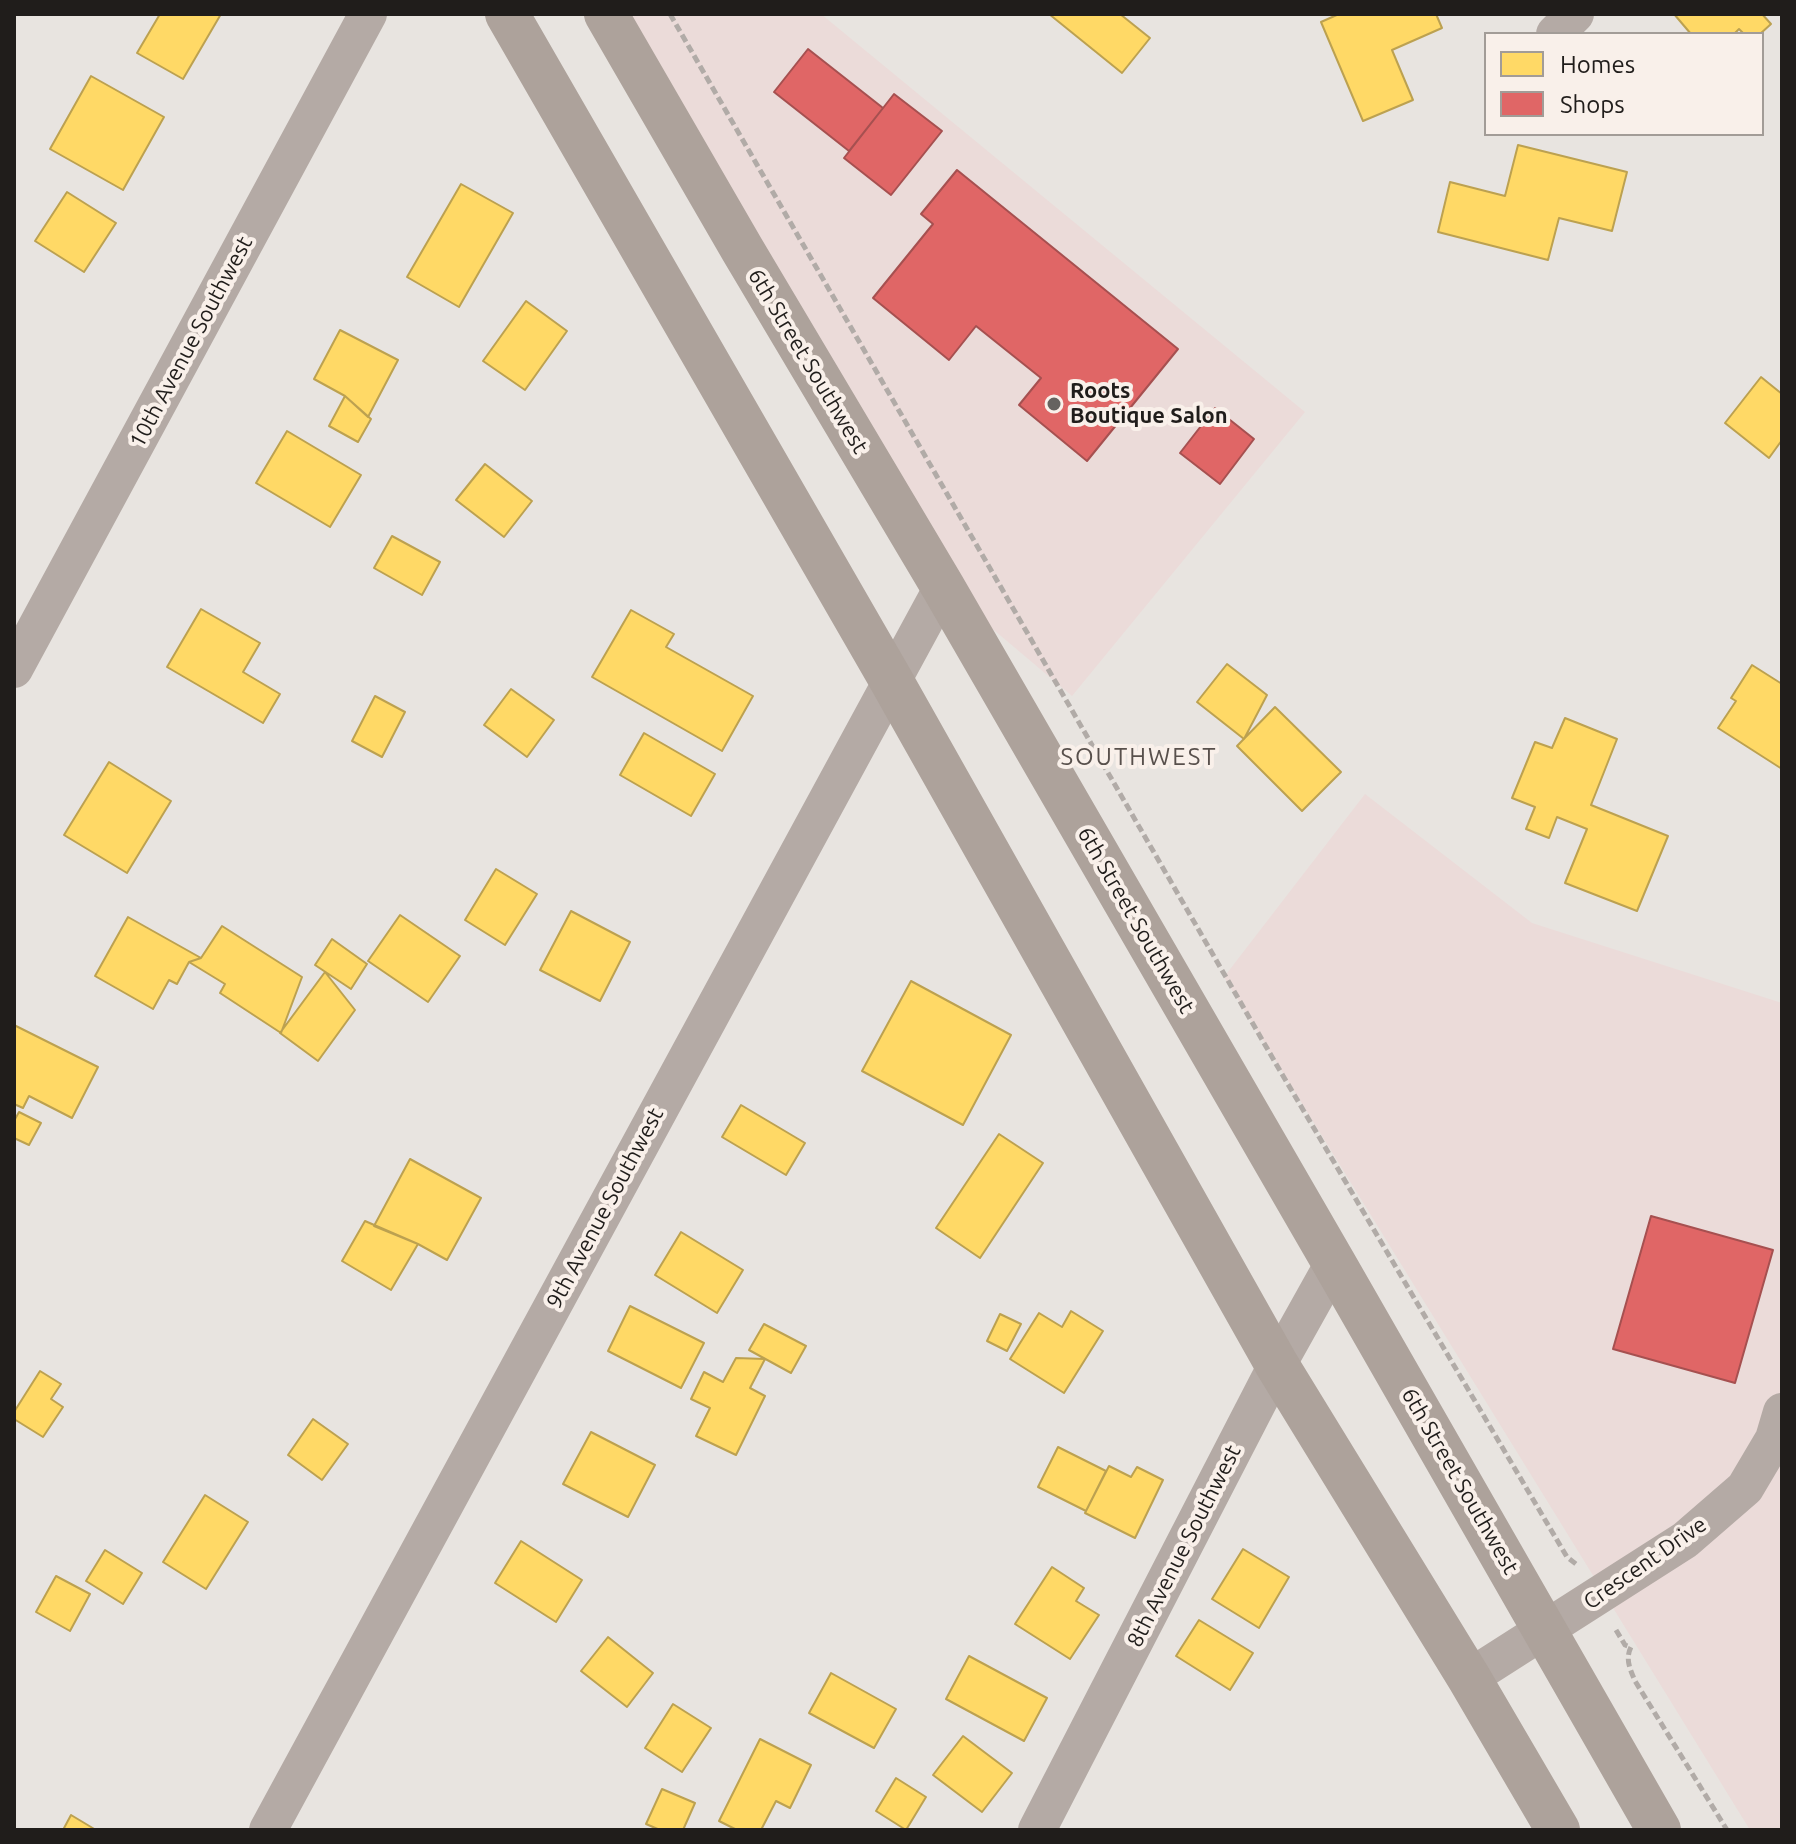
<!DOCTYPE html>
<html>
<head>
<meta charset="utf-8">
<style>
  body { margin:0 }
  #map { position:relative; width:1796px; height:1844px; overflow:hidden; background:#e8e4e0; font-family:Ubuntu,sans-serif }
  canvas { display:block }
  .frame { position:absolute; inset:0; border:16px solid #201d1b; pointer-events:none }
  .legend { position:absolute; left:1484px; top:32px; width:280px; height:104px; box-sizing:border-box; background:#f9f0ea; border:2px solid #a29c97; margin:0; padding:10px 14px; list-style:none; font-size:24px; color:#201d1b }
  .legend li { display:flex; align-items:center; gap:16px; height:40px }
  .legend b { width:40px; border:2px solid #a29c97 }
</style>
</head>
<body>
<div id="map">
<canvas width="1796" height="1844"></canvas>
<div class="frame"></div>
<ul class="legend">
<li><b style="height:22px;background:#ffd966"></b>Homes</li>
<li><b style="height:22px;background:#e06666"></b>Shops</li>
</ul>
</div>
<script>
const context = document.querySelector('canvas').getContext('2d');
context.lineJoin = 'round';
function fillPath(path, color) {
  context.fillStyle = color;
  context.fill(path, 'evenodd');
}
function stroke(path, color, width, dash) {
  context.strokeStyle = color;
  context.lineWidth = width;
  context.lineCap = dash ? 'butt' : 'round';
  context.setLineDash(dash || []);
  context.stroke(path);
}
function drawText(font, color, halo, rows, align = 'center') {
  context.font = font + ' Ubuntu,sans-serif';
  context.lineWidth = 8;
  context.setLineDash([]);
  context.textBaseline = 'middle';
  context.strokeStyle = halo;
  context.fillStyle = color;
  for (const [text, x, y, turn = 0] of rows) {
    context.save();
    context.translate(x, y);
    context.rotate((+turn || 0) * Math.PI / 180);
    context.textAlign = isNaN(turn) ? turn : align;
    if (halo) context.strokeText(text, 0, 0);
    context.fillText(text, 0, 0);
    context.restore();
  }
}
fillPath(new Path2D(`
  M608,14H821L1305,412L1072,696L943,587Z
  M1365,794L1532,923L1782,1003V1830H1750L1224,977Z`), '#ebdbd9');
const homes = new Path2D(`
  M160,14H221L183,79L137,53Z
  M1049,14H1120L1150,38L1122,73Z
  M1339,14H1436L1442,28L1392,50L1413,100L1363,121L1321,22Z
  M1674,14H1762L1771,24L1760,34H1744L1739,29L1734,34H1691Z
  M91,76L164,117L123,190L50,149Z
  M1518,145L1627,172L1612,231L1559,218L1548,260L1438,232L1450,182L1505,196Z
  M461,184L513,213L459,307L407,277Z
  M67,192L116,223L84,272L35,241Z
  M526,301L567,331L525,390L483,361Z
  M340,330L398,360L368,417L345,396L314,379Z
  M1761,377L1782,394V440L1769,458L1725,423Z
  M345,396L371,419L358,442L329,426Z
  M287,431L361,475L330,527L256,483Z
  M485,464L532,501L504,537L456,500Z
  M392,536L440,562L422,595L374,568Z
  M201,609L260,643L243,672L280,694L263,723L167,667Z
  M631,610L674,634L666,647L753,696L722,751L592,677Z
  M1227,664L1267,695L1244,739L1197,702Z
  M1752,665L1782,684V769L1718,728L1736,701L1731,698Z
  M511,689L554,720L527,757L484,725Z
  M375,696L405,712L382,757L352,741Z
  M1275,707L1341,772L1302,811L1237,746Z
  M1565,718L1617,739L1591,805L1668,836L1637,911L1565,883L1587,829L1557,817L1549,838L1526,829L1535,807L1512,798L1535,742L1552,748Z
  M644,733L715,774L691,816L620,775Z
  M109,762L171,801L127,873L64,835Z
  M496,869L537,894L505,945L465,920Z
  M571,911L630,942L600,1001L540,970Z
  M400,915L460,956L428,1002L368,961Z
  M128,917L201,958L189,962L177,984L169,980L153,1009L95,976Z
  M222,926L302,977L281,1033L220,993L225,984L189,962L201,958Z
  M332,939L367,964L351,989L315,965Z
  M325,972L355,1010L318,1061L280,1033Z
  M911,981L1011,1035L963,1125L862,1071Z
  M14,1025L98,1067L72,1118L29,1096L23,1108L14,1104Z
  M741,1105L805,1143L786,1175L722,1137Z
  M19,1112L41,1123L29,1145L14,1138V1121Z
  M999,1134L1043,1163L980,1258L936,1228Z
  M410,1159L481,1198L447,1260L418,1244L374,1226Z
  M365,1221L418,1244L391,1290L342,1261Z
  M681,1232L743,1270L717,1313L655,1275Z
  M630,1306L704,1343L681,1388L608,1351Z
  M1071,1311L1103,1331L1064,1393L1010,1359L1039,1313L1062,1327Z
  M1000,1314L1021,1324L1007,1351L987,1341Z
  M764,1324L806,1346L791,1373L749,1350Z
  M736,1358L765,1359L750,1388L765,1396L736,1455L696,1436L710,1408L691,1399L704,1372L723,1382Z
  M40,1371L61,1384L51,1399L63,1407L43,1437L14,1419V1412Z
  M313,1419L348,1444L322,1480L288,1455Z
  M591,1432L655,1465L628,1517L563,1484Z
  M1058,1447L1106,1471L1086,1511L1038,1487Z
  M1109,1466L1131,1477L1137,1467L1163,1480L1135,1538L1085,1513Z
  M205,1495L248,1522L206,1589L163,1562Z
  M521,1541L582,1580L556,1622L495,1583Z
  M1243,1549L1289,1577L1259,1628L1212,1599Z
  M105,1550L142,1573L123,1604L86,1581Z
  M1052,1567L1084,1588L1076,1601L1099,1615L1070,1659L1015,1624Z
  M56,1576L90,1594L70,1631L36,1612Z
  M1199,1620L1253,1653L1230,1690L1176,1656Z
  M608,1637L653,1673L627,1707L581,1671Z
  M969,1656L1047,1698L1024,1741L946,1699Z
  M831,1673L896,1709L874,1748L809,1713Z
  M673,1704L711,1728L682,1772L645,1748Z
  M963,1736L1012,1773L982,1812L933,1775Z
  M760,1739L811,1765L790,1808L776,1801L761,1830H737L719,1821Z
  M896,1778L926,1797L906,1830L876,1811Z
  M662,1789L695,1803L683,1830H660L646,1824Z
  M71,1815L96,1830H63Z`);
fillPath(homes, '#ffd966');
stroke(homes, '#bca150', 2);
const shops = new Path2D(`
  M808,49L883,108L849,151L774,92Z
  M894,94L942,131L891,195L844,158Z
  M957,170L1178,349L1087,461L1019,405L1041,378L976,326L949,360L873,298L933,224L921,214Z
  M1215,408L1254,439L1220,484L1180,453Z
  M1651,1216L1773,1250L1735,1383L1613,1349Z`);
fillPath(shops, '#e06666');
stroke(shops, '#a65050', 2);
stroke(new Path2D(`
  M670,14L1279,1069L1567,1557L1576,1564
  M1616,1630L1625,1645L1631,1647C1625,1659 1630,1669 1635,1681L1727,1830`), '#b1aba7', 5, [8, 4]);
stroke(new Path2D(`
  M1555,34L1575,14
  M14,669L368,14
  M1469,1678L1685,1540L1745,1488L1774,1439L1782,1412
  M268,1830L943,587
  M1037,1830L1277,1365L1334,1263`), '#b4aaa5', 38);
stroke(new Path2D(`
  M507,14L891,680L1277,1365L1469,1678L1558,1830
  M606,14L742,249L943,587L1334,1263L1659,1830`), '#ada29b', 44);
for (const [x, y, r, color] of [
  [1054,404,8,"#666360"]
]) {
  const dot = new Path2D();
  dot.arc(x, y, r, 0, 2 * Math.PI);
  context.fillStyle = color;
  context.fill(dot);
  stroke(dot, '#f9f0ea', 3);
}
drawText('22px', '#201d1b', '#f9f0ea', [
  ["10th Avenue Southwest",191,342,-62],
  ["6th Street Southwest",808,361,59],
  ["6th Street Southwest",1136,920,60],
  ["9th Avenue Southwest",605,1208,-62],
  ["6th Street Southwest",1460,1481,60],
  ["8th Avenue Southwest",1184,1546,-63],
  ["Crescent Drive",1645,1563,-35]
]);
drawText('bold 22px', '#201d1b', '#f9f0ea', [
  ["Roots",1070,391],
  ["Boutique Salon",1070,416]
], 'left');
context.letterSpacing = '2px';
drawText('24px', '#58504c', '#f9f0ea', [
  ["SOUTHWEST",1139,757]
]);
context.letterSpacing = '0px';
</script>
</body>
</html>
